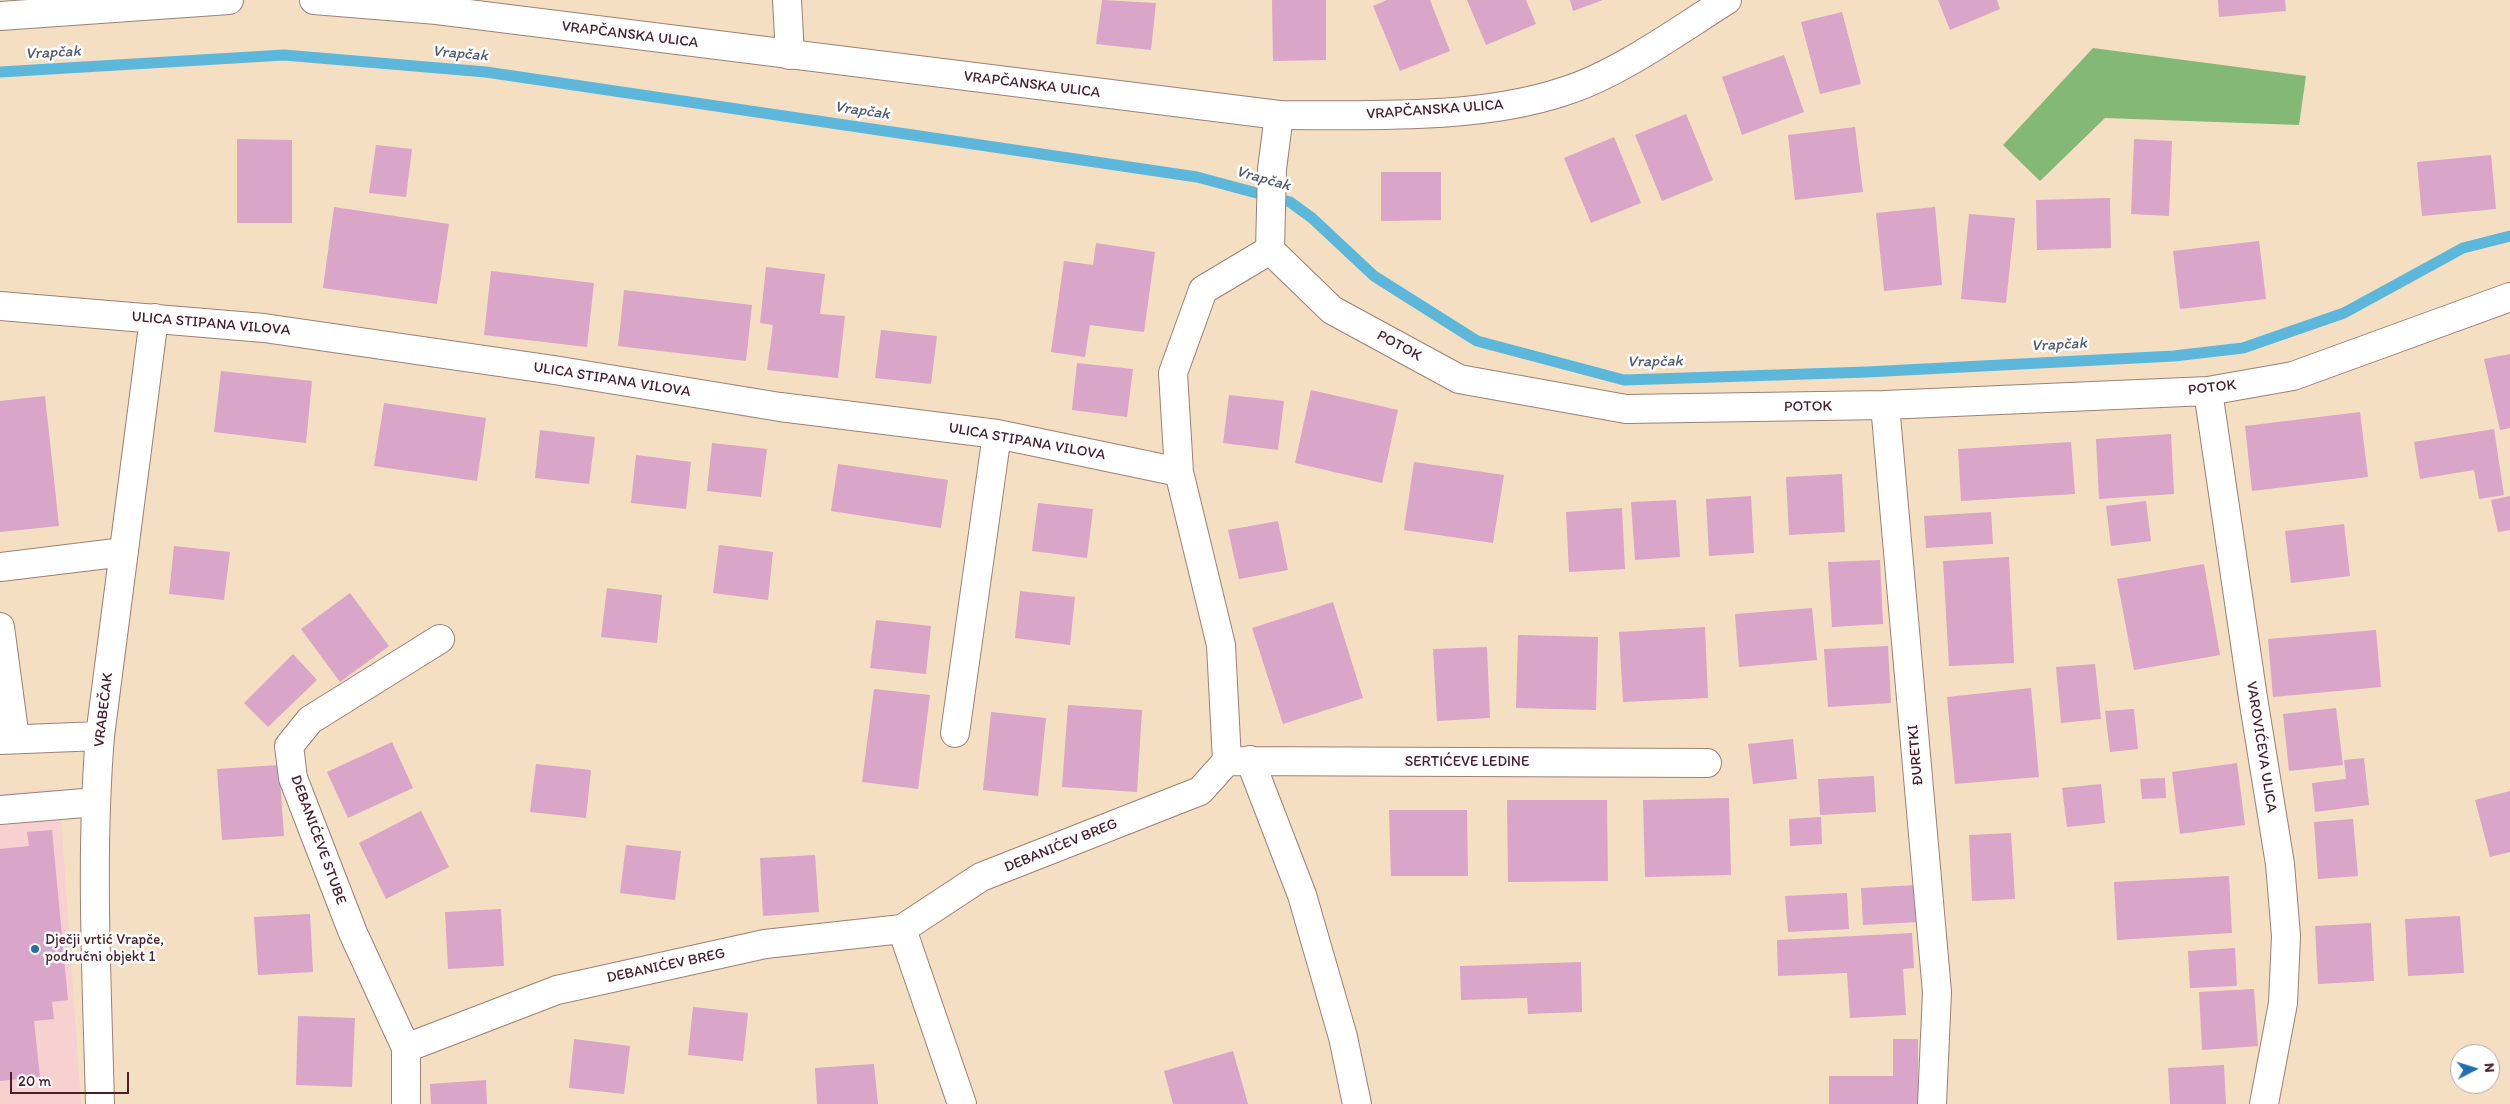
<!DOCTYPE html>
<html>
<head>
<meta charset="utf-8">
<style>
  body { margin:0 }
  #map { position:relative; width:2510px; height:1104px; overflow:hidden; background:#f4dfc2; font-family:Itim,sans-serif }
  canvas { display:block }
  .north { position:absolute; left:2450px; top:1044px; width:50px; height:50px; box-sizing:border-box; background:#fff; border:1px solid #b7a5aa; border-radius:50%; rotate:85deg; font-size:14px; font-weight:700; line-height:20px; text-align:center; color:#4a1f2b }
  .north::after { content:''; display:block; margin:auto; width:18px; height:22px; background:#1f6fb2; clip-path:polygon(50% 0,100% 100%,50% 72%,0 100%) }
  .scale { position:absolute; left:10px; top:1072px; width:119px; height:22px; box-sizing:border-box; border:2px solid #4a1f2b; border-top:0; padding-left:6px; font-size:15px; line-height:18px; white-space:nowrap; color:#4a1f2b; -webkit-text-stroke:4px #fff; paint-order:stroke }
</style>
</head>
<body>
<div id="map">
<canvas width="2510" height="1104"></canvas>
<div class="north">N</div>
<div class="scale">20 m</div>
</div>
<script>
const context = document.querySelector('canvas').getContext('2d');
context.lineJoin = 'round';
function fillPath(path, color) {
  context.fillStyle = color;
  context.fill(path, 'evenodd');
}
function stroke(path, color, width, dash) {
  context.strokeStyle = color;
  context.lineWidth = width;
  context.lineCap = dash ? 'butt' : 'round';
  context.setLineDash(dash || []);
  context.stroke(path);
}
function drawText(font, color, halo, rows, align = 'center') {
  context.font = font + ' Itim,sans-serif';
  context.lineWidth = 5;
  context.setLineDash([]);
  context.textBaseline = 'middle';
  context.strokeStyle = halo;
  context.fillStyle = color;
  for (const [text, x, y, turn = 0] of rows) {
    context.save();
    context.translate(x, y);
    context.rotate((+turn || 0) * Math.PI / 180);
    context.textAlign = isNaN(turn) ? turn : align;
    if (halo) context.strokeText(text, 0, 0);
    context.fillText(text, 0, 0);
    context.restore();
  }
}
fillPath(new Path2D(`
  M59,788L81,1104H0V794Z`), '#f7d0d0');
fillPath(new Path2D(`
  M2093,48L2306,76L2299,125L2105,118L2040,181L2003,145Z`), '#84b975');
stroke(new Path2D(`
  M0,72L284,55L486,72L1197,177L1290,202L1312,218L1374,276L1477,341L1624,380L1867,372L2174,356L2243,348L2344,313L2463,248L2510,236`), '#5cb7da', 11);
fillPath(new Path2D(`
  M1102,0L1156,3L1151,50L1096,44Z
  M1272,0H1326V60L1273,61Z
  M1387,0H1430L1450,51L1400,71L1373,6Z
  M1467,0H1526L1536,24L1486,45Z
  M1570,0H1603L1573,11Z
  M1938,0H1997L2000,9L1950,30Z
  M2218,0H2285L2286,11L2219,17Z
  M1842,12L1861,84L1820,94L1801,22Z
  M1784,55L1804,112L1742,135L1722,77Z
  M1686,114L1713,180L1662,201L1635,135Z
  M1855,127L1863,192L1795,200L1788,135Z
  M1614,137L1641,203L1591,223L1564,158Z
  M237,139L292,140V223H237Z
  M2134,139L2172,141L2169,216L2131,214Z
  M376,145L412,149L406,197L369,193Z
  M2491,155L2496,209L2422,216L2417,162Z
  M1381,172H1441V220L1381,221Z
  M2110,198L2111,248L2037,250L2036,200Z
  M334,207L449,224L437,304L323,288Z
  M1935,207L1942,285L1884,291L1876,213Z
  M1969,214L2015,218L2006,303L1961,299Z
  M2259,241L2266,299L2180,309L2173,251Z
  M1096,243L1155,252L1144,332L1090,325L1085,357L1051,352L1064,261L1093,265Z
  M766,267L825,274L820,314L845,316L838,378L767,370L773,325L760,323Z
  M491,271L594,283L587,347L484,335Z
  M624,290L752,305L746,361L618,346Z
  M881,330L937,336L931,384L875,378Z
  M2510,354V428L2500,430L2484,359Z
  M1077,363L1133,369L1127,417L1072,410Z
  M221,371L312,381L306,443L214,432Z
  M1311,390L1398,410L1382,483L1295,463Z
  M1229,395L1284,401L1278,450L1223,443Z
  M45,396L59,526L0,532V401Z
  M384,403L486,418L477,481L374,466Z
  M2360,412L2368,477L2252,491L2245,426Z
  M2494,429L2504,495L2479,499L2474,470L2420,479L2414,442Z
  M540,430L595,437L589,484L535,478Z
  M2171,434L2174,494L2099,499L2096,439Z
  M2071,442L2075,494L1961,501L1958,449Z
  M712,443L767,449L761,497L707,491Z
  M636,455L691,462L686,509L631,503Z
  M1414,462L1504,475L1493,543L1404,530Z
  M838,464L948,480L941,528L831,511Z
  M1842,474L1845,532L1789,535L1786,477Z
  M1751,496L1754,553L1709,556L1706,499Z
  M2510,496V530L2498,532L2491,500Z
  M1676,500L1680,557L1635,560L1631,502Z
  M2146,501L2151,541L2111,546L2106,506Z
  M1038,503L1093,509L1087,558L1032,551Z
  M1622,508L1625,569L1569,572L1566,512Z
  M1991,512L1993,544L1926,548L1924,516Z
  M1278,521L1288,570L1239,579L1228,530Z
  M2344,524L2350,576L2291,583L2285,531Z
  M719,545L773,552L768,600L713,593Z
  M174,546L230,552L224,600L169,594Z
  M2009,557L2014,663L1949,666L1943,561Z
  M1880,560L1883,624L1832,627L1828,562Z
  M2204,564L2220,655L2134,670L2117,579Z
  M607,588L662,595L657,643L601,637Z
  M1020,591L1075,597L1070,645L1015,638Z
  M350,593L389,646L340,682L301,629Z
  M1333,602L1363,698L1283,724L1252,628Z
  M1812,608L1817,660L1739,667L1735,614Z
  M876,620L931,626L926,674L870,668Z
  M1705,627L1708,698L1623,702L1619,632Z
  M2376,630L2381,687L2273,697L2268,639Z
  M1518,635L1598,637L1596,710L1516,708Z
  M1888,646L1891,703L1828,707L1824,649Z
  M1487,647L1490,718L1437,721L1433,649Z
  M293,654L317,680L268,727L244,703Z
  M2095,664L2101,719L2061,723L2056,667Z
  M2031,688L2039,777L1955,784L1947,697Z
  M874,689L930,695L918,789L862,782Z
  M1068,705L1142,710L1137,792L1062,787Z
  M2336,708L2343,765L2289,771L2283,714Z
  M2134,709L2138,749L2110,752L2105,711Z
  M991,712L1046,718L1038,796L983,790Z
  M1793,739L1797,779L1753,784L1748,744Z
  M392,742L413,788L348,818L327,772Z
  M2364,758L2369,805L2315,812L2312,783L2346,779L2344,760Z
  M2237,763L2245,825L2180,834L2172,772Z
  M536,764L591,770L586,818L530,812Z
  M279,765L284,836L222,840L217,769Z
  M1874,776L1876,812L1820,815L1818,779Z
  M2165,778L2166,798L2142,799L2140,779Z
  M2101,784L2105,823L2067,827L2062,788Z
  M2510,791V852L2490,857L2475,800Z
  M1729,798L1731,875L1645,877L1643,800Z
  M1507,800H1607L1608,881L1508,882Z
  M1389,810H1467L1468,876H1391Z
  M421,811L449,867L386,899L359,843Z
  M1821,817L1822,844L1790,846L1789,819Z
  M2353,819L2358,876L2318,879L2314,822Z
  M52,830L68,1000L52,1002L54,1019L34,1021L40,1077L0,1081V849L29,846L27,832Z
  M2011,833L2015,899L1972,901L1969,835Z
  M626,845L681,851L675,900L620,893Z
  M815,855L819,912L763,916L760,858Z
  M2229,876L2232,933L2117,940L2114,882Z
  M1917,885L1919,922L1863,925L1861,888Z
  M1847,893L1849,929L1788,932L1785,896Z
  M501,909L504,966L448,969L445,912Z
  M310,914L313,972L258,975L254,917Z
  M2460,916L2464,973L2408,976L2405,919Z
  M2371,923L2374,981L2318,984L2315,926Z
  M1912,933L1914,968L1903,969L1906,1015L1850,1018L1847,973L1778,976L1777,940Z
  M2235,948L2237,986L2190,988L2188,951Z
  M1581,962L1582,1012L1528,1014L1527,998L1461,1000L1460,966Z
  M2254,989L2258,1046L2202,1050L2199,992Z
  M693,1007L748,1013L743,1061L688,1055Z
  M298,1016L355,1018L352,1087L296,1085Z
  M574,1039L630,1046L624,1094L569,1088Z
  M1893,1039H1918V1104H1829V1076H1893Z
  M1233,1051L1248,1104H1173L1164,1071Z
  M874,1064L878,1104H817L815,1068Z
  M2224,1065L2226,1104H2170L2168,1068Z
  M486,1080L487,1104H431L430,1084Z`), '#d9a5c8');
const minor = new Path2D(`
  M787,0L790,55
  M1279,115L1272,169L1270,250L1332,310L1459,379L1626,409L1885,405L2208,391L2293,376L2510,297
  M0,306L264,328L554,370L780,407L997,434L1179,472
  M2208,391L2253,698L2280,864L2286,936L2283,1003L2264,1104
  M1885,405L1937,992L1932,1104
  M0,567L124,552
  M0,627L15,739
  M955,733L997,434
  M0,740L100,736
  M1250,760L1302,895L1343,1037L1357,1104
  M1227,761L1707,763
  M0,810L96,802
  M902,929L962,1104
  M406,1048L353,933L293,778L289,746L310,720L440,639
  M100,1104C97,981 90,858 100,736L154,318
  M406,1104V1048L557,990L765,944L902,929L981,877L1200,791L1227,761L1221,645L1179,472L1173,373L1203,290L1270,250`);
const major = new Path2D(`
  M314,0L437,10L1279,115C1369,115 1480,120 1565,91C1619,74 1679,30 1727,0
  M0,16L229,0`);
stroke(minor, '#9f7f76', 30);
stroke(major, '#9f7f76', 30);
stroke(minor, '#fff', 28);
stroke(major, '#fff', 28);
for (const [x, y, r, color] of [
  [35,949,5,"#1f6fb2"]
]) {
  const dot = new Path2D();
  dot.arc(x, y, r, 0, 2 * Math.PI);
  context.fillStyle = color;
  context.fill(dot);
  stroke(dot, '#fff', 2);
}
drawText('15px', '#4a1f2b', '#fff', [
  ["VRAPČANSKA ULICA",630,35,7],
  ["VRAPČANSKA ULICA",1032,85,7],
  ["VRAPČANSKA ULICA",1435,110,-4],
  ["ULICA STIPANA VILOVA",211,324,5],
  ["POTOK",1399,346,28],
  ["ULICA STIPANA VILOVA",612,380,9],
  ["POTOK",2212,388,-7],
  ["POTOK",1808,407,-1],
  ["ULICA STIPANA VILOVA",1027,442,10],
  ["VRABEČAK",104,710,-83],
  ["VAROVIĆEVA ULICA",2261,747,81],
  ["ĐURETKI",1916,755,-95],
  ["SERTIĆEVE LEDINE",1467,762],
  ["DEBANIĆEVE STUBE",318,840,70],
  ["DEBANIĆEV BREG",1061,846,-22],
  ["DEBANIĆEV BREG",666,966,-12]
]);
drawText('15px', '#4a1f2b', '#fff', [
  ["Dječji vrtić Vrapče,",45,940],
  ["područni objekt 1",45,957]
], 'left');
drawText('italic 16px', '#515c71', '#fff', [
  ["Vrapčak",53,53,-3],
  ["Vrapčak",460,54,5],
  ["Vrapčak",862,111,8],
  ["Vrapčak",1263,179,16],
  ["Vrapčak",2059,345,-3],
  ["Vrapčak",1655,362,-1]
]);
</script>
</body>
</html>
